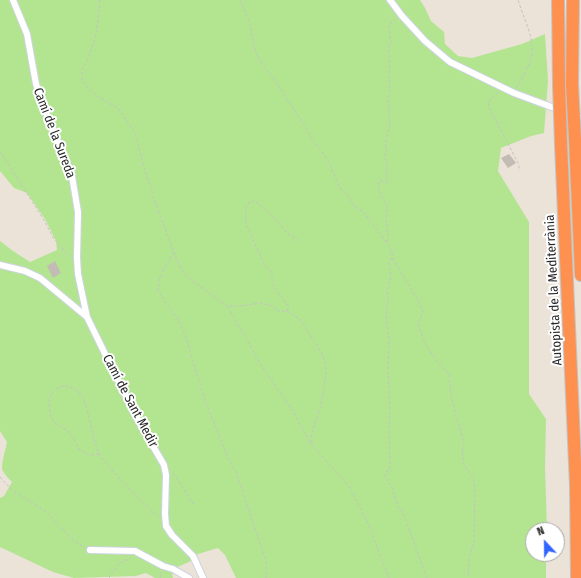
<!DOCTYPE html>
<html>
<head>
<meta charset="utf-8">
<style>
  body { margin:0 }
  #map { position:relative; width:581px; height:578px; overflow:hidden; background:#ebe2d8; font-family:"Fira Sans Condensed",sans-serif }
  canvas { display:block }
  .north { position:absolute; left:525px; top:522px; width:40px; height:40px; box-sizing:border-box; background:#fff; border:1px solid #a9a9a9; border-radius:50%; rotate:338deg; font-size:11px; font-weight:700; line-height:16px; text-align:center; color:#282828 }
  .north::after { content:''; display:block; margin:auto; width:14px; height:18px; background:#3264ff; clip-path:polygon(50% 0,100% 100%,50% 72%,0 100%) }
</style>
</head>
<body>
<div id="map">
<canvas width="581" height="578"></canvas>
<div class="north">N</div>
</div>
<script>
const context = document.querySelector('canvas').getContext('2d');
context.lineJoin = 'round';
function fillPath(path, color) {
  context.fillStyle = color;
  context.fill(path, 'evenodd');
}
function stroke(path, color, width, dash) {
  context.strokeStyle = color;
  context.lineWidth = width;
  context.lineCap = dash ? 'butt' : 'round';
  context.setLineDash(dash || []);
  context.stroke(path);
}
function drawText(font, color, halo, rows, align = 'center') {
  context.font = font + ' "Fira Sans Condensed",sans-serif';
  context.lineWidth = 4;
  context.setLineDash([]);
  context.textBaseline = 'middle';
  context.strokeStyle = halo;
  context.fillStyle = color;
  for (const [text, x, y, turn = 0] of rows) {
    context.save();
    context.translate(x, y);
    context.rotate((+turn || 0) * Math.PI / 180);
    context.textAlign = isNaN(turn) ? turn : align;
    if (halo) context.strokeText(text, 0, 0);
    context.fillText(text, 0, 0);
    context.restore();
  }
}
fillPath(new Path2D(`
  M0,0H420L425,8L431,21L444,32L445,44L458,56L472,58L522,44L545,34L548,81L544,133L531,136L501,148L498,171L529,222V394L546,419L545,468L547,530H533V554H546V578H236L225,555L218,548L198,554L191,561L175,568L172,575L173,578H155L146,573L136,576L74,578L53,572L0,547V498L4,496L12,482C9,479 5,475 3,471C0,466 6,449 7,442L0,431V241L13,251L30,262L57,250L56,241L45,219L27,193L14,188L0,171Z`), '#b3e591');
fillPath(new Path2D(`
  M509,154L516,163L508,168L501,158Z
  M55,261L61,273L53,278L47,266Z`), '#c3bcb5');
const street = new Path2D(`
  M13,0L27,34L36,84L48,118L72,176L78,212L77,258L78,274L87,317
  M390,0L402,16L425,41L450,62L514,93L581,118
  M0,265L25,271L40,278L87,317L136,417L164,465L166,475L165,514L166,526L172,535L193,556L203,578
  M90,550L135,551L163,566L173,569L189,578`);
const highway = new Path2D(`
  M558,0L559,85
  M572,84L573,0
  M575,140L581,275
  M561,145L576,486L577,578`);
stroke(street, '#ced3e2', 8);
stroke(highway, '#c3c3c3', 14);
stroke(new Path2D(`
  M100,0L96,35L88,58L82,70V80L88,88L100,98L118,108L136,135L142,160L153,196L177,261L181,269L190,279L227,306H241L260,303L270,305L280,312L287,311L301,320L321,352L325,363L326,373L321,406L311,436L312,445L339,475L350,488L367,521L389,578
  M240,0L249,21L256,53L259,60L274,79L306,128L311,138L326,157L340,188L347,194L355,207L363,211L368,218L387,243L391,250L393,259L419,302L423,312L418,324C424,344 434,360 449,374L452,401L464,443L462,453L464,465L473,478L475,488L474,541L469,559L468,578
  M517,88C522,77 530,66 532,54C534,36 523,17 518,0
  M498,92L488,102L489,107L519,165V171
  M0,151L44,220L54,239L71,258
  M387,242L388,237L386,220L387,206L380,193L378,183L380,180L387,183C387,174 388,164 384,155L387,150L385,144L389,128L390,121L388,101L390,92L389,74L390,63L388,48L391,42L389,25L396,19
  M174,252C168,263 157,277 158,291L179,321L186,338L204,398L228,458L237,474L266,561V578
  M392,258L389,263L391,278L387,291L388,299L386,318L389,337L388,368L390,411L389,426L390,469L386,472L385,477L393,489L397,505L401,510L405,518L427,578
  M228,307L261,365L293,411L311,445
  M287,311L289,307L277,291L272,282V273L264,264L246,224V208L249,202L255,201L275,218L286,232L300,242
  M99,454L90,455L79,449C76,442 72,434 65,429C58,424 54,425 51,416C42,392 64,375 81,395C84,398 85,402 86,406C91,421 92,438 99,453C100,457 105,461 108,465C123,484 141,500 158,517
  M173,473L195,506
  M0,477L13,491L45,511L72,539L85,548
  M110,578L109,577L120,563L131,558
  M160,578L161,572`), '#c3c3c3', 1, [3, 2]);
stroke(street, '#fff', 6);
stroke(highway, '#ff9150', 12);
const highwayBridge = new Path2D(`
  M572,84L575,140
  M559,85L561,145`);
stroke(highwayBridge, '#c3c3c3', 14, []);
stroke(highwayBridge, '#ff9150', 12);
drawText('13px', '#282828', '#fff', [
  ["Camí de la Sureda",54,133,69],
  ["Autopista de la Mediterrània",554,290,-93],
  ["Camí de Sant Medir",130,401,62]
]);
</script>
</body>
</html>
